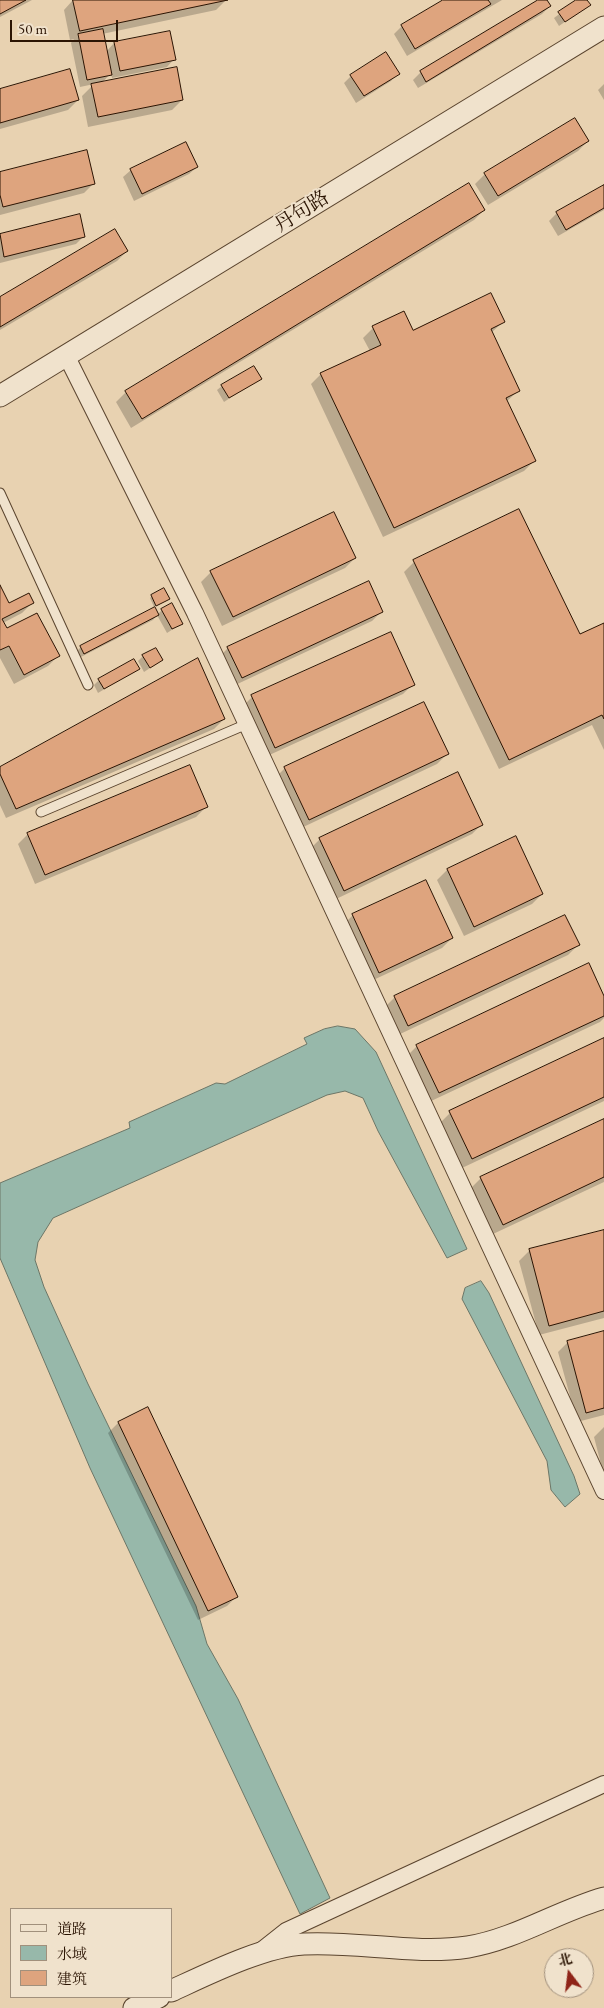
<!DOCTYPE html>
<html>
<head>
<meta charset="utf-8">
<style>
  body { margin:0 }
  #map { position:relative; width:604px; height:2008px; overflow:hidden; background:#e8d2b1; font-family:"EB Garamond","Noto Serif SC",serif }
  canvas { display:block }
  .legend { position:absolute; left:10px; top:1908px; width:162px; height:90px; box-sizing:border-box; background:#f0e2cc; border:1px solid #a1907c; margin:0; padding:6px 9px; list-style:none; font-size:15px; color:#2b1403 }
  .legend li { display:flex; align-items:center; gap:10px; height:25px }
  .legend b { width:25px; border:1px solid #a1907c }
  .north { position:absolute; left:544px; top:1948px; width:50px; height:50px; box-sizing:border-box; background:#f0e2cc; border:1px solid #a1907c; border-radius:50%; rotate:345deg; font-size:14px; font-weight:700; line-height:20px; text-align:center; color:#2b1403 }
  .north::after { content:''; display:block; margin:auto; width:18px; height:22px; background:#8f2418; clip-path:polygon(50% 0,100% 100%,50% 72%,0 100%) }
  .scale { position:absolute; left:10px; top:20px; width:108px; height:22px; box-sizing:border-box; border:2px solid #2b1403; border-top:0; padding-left:6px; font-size:15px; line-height:18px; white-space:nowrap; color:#2b1403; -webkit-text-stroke:4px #f0e2cc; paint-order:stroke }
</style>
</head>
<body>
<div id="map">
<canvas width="604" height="2008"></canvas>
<ul class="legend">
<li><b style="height:6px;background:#f0e2cc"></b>道路</li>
<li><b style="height:14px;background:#97b8aa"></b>水域</li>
<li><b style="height:14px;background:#dea47e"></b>建筑</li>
</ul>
<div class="north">北</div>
<div class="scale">50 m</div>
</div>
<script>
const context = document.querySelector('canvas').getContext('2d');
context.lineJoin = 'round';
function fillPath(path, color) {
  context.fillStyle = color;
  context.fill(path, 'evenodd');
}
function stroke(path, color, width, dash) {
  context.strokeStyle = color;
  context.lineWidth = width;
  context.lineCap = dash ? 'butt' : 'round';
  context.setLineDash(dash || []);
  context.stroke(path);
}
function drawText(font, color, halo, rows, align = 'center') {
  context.font = font + ' "EB Garamond","Noto Serif SC",serif';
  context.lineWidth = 4;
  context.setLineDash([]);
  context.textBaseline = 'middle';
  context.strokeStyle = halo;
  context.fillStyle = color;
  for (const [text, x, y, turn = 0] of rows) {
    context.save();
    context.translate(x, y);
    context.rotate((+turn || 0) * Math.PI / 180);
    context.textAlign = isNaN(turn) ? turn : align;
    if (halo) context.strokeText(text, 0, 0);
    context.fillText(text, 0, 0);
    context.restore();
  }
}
const water = new Path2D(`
  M338,1026L355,1029L376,1052L467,1249L447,1258L378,1131L363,1098L345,1091L327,1095L53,1218L38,1242L35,1260L44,1287L88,1384L196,1606L207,1644L238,1699L330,1898L300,1914L90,1468L0,1258V1183L130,1128L129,1122L216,1083L225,1084L307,1044L304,1038L324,1029Z
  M481,1281L489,1293L574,1476L580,1494L565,1507L551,1490L547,1461L462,1299L465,1288Z`);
fillPath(water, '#97b8aa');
stroke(water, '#6c7667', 1);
fillPath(new Path2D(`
  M0,0H32L0,17Z
  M73,0H226L216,10L102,34L106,52L114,43L174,59L167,67L112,78L111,73L101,84L182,100L172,110L88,127L82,96L94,84L80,87L71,43L74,39L70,40L64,10Z
  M445,0H502L407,56L394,34L402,26Z
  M540,0H546L550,6L542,14L418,88L413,80L421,72Z
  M578,0H586L589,5L559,26L554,18Z
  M398,73L391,81L356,103L344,83L351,76Z
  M604,84V100L598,90Z
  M0,90L78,100L68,110L0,129Z
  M588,141L578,151L488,205L475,184L485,174Z
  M197,167L189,174L134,201L123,177L131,170Z
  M0,173L94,183L84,193L0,215Z
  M468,185L484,210L474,220L131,428L116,402L126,392Z
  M604,187V210L558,236L549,221L557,213Z
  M79,215L84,236L76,244L0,263V235Z
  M127,251L117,261L0,330V299Z
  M503,322L491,333L518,391L506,402L534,461L524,471L383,537L311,384L321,374L370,351L363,338L373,328L412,331Z
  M260,378L224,402L217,390L222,386Z
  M519,511L579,636L604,624V750L592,725L499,769L404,572L414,562Z
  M355,558L345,568L222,626L201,582L211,572Z
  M0,588L9,605L32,603L22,613L3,623L7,630L58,656L48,666L14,684L0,658Z
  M152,596L166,601L154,607L150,598Z
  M162,610L181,624L167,633L157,615L153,620L79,658L76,652L81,647L158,614Z
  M382,611L372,621L231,687L218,658L228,648Z
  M143,656L162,660L144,672L138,661Z
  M138,669L98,693L94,685L99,680Z
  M413,684L403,694L265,757L242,707L252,697Z
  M224,719L214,729L6,818L0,805V768Z
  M447,754L437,764L299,829L275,778L285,768Z
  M206,807L196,817L35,884L18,844L28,834Z
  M482,824L472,834L334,900L310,849L320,839Z
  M515,838L542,894L532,904L464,936L437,880L447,870Z
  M353,915L452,938L442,948L369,982L343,925Z
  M578,945L568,955L398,1035L385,1007L395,997Z
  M604,999V1018L600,1022L429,1102L407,1056L417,1046Z
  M604,1040V1101L462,1168L440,1123L450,1113Z
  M604,1120V1182L493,1234L471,1188L481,1178Z
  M604,1231V1318L539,1335L519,1261L529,1251Z
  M604,1332V1415L577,1422L558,1352L568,1342Z
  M118,1423L237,1596L227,1606L198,1620L108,1433Z
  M604,1427V1476L594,1437Z`), '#0003');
const building = new Path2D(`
  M0,0H26L0,14Z
  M73,0H228L80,31Z
  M443,0H488L491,4L415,49L401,25Z
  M538,0H547L551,6L426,82L420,71Z
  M576,0H587L591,5L565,22L558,12Z
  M103,29L112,75L87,80L78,34Z
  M170,31L176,60L120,71L114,42Z
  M386,52L400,74L364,96L350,75Z
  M177,67L183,100L98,117L91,84Z
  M70,69L79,100L0,123V89Z
  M575,118L589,141L498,196L484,173Z
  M186,142L198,167L142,194L130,169Z
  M87,150L95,184L3,207L0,195V172Z
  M469,183L485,210L142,419L125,391Z
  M604,185V208L566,230L556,212Z
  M80,214L85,237L4,257L0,234Z
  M115,229L128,251L0,327V297Z
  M491,293L505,322L491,329L520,391L506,398L536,461L394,528L320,373L381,345L372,326L404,311L413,330Z
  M254,366L262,379L229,398L221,385Z
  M519,509L580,634L604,623V719L602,715L509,760L413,560Z
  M334,512L356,558L233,617L210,571Z
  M369,581L383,612L242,678L227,647Z
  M0,585L9,603L29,593L34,603L2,619L7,628L37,613L60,656L24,675L9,646L0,650Z
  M164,588L170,599L156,606L151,595Z
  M172,603L183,624L172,629L161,609Z
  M155,607L159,615L84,654L80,646Z
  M391,632L415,685L275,748L251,695Z
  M156,648L163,660L150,668L142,655Z
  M198,658L225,719L16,809L0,774V767Z
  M134,659L140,669L104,689L98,679Z
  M424,702L449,754L309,820L284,767Z
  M190,765L208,807L45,875L27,833Z
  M458,772L483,825L344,891L319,838Z
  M516,836L543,894L474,927L447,869Z
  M426,880L453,938L379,973L352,914Z
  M565,915L580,945L408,1026L394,996Z
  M589,963L604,996V1016L439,1093L416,1045Z
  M604,1038V1097L472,1159L449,1111Z
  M604,1119V1177L503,1225L480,1177Z
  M604,1230V1311L549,1326L529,1249Z
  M604,1331V1408L586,1413L567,1341Z
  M148,1407L238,1597L208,1611L118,1422Z`);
fillPath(building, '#dea47e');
stroke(building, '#2b1403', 1);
const service = new Path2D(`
  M0,493L88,685
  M41,812L247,724`);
const minor = new Path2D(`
  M67,357L195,613L604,1491
  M262,1950L286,1931L604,1784`);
const tertiary = new Path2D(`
  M0,396L604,27
  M171,1991C208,1974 264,1946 304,1944C358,1941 414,1955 468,1947C516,1939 558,1911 604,1898
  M134,2008L159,1997`);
stroke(service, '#5a442e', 11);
stroke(minor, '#5a442e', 18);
stroke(tertiary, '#5a442e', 23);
stroke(service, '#f0e2cc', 9);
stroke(minor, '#f0e2cc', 16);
stroke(tertiary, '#f0e2cc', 21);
drawText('20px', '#2b1403', '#f0e2cc', [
  ["丹句路",302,212,-32]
]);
</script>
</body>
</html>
